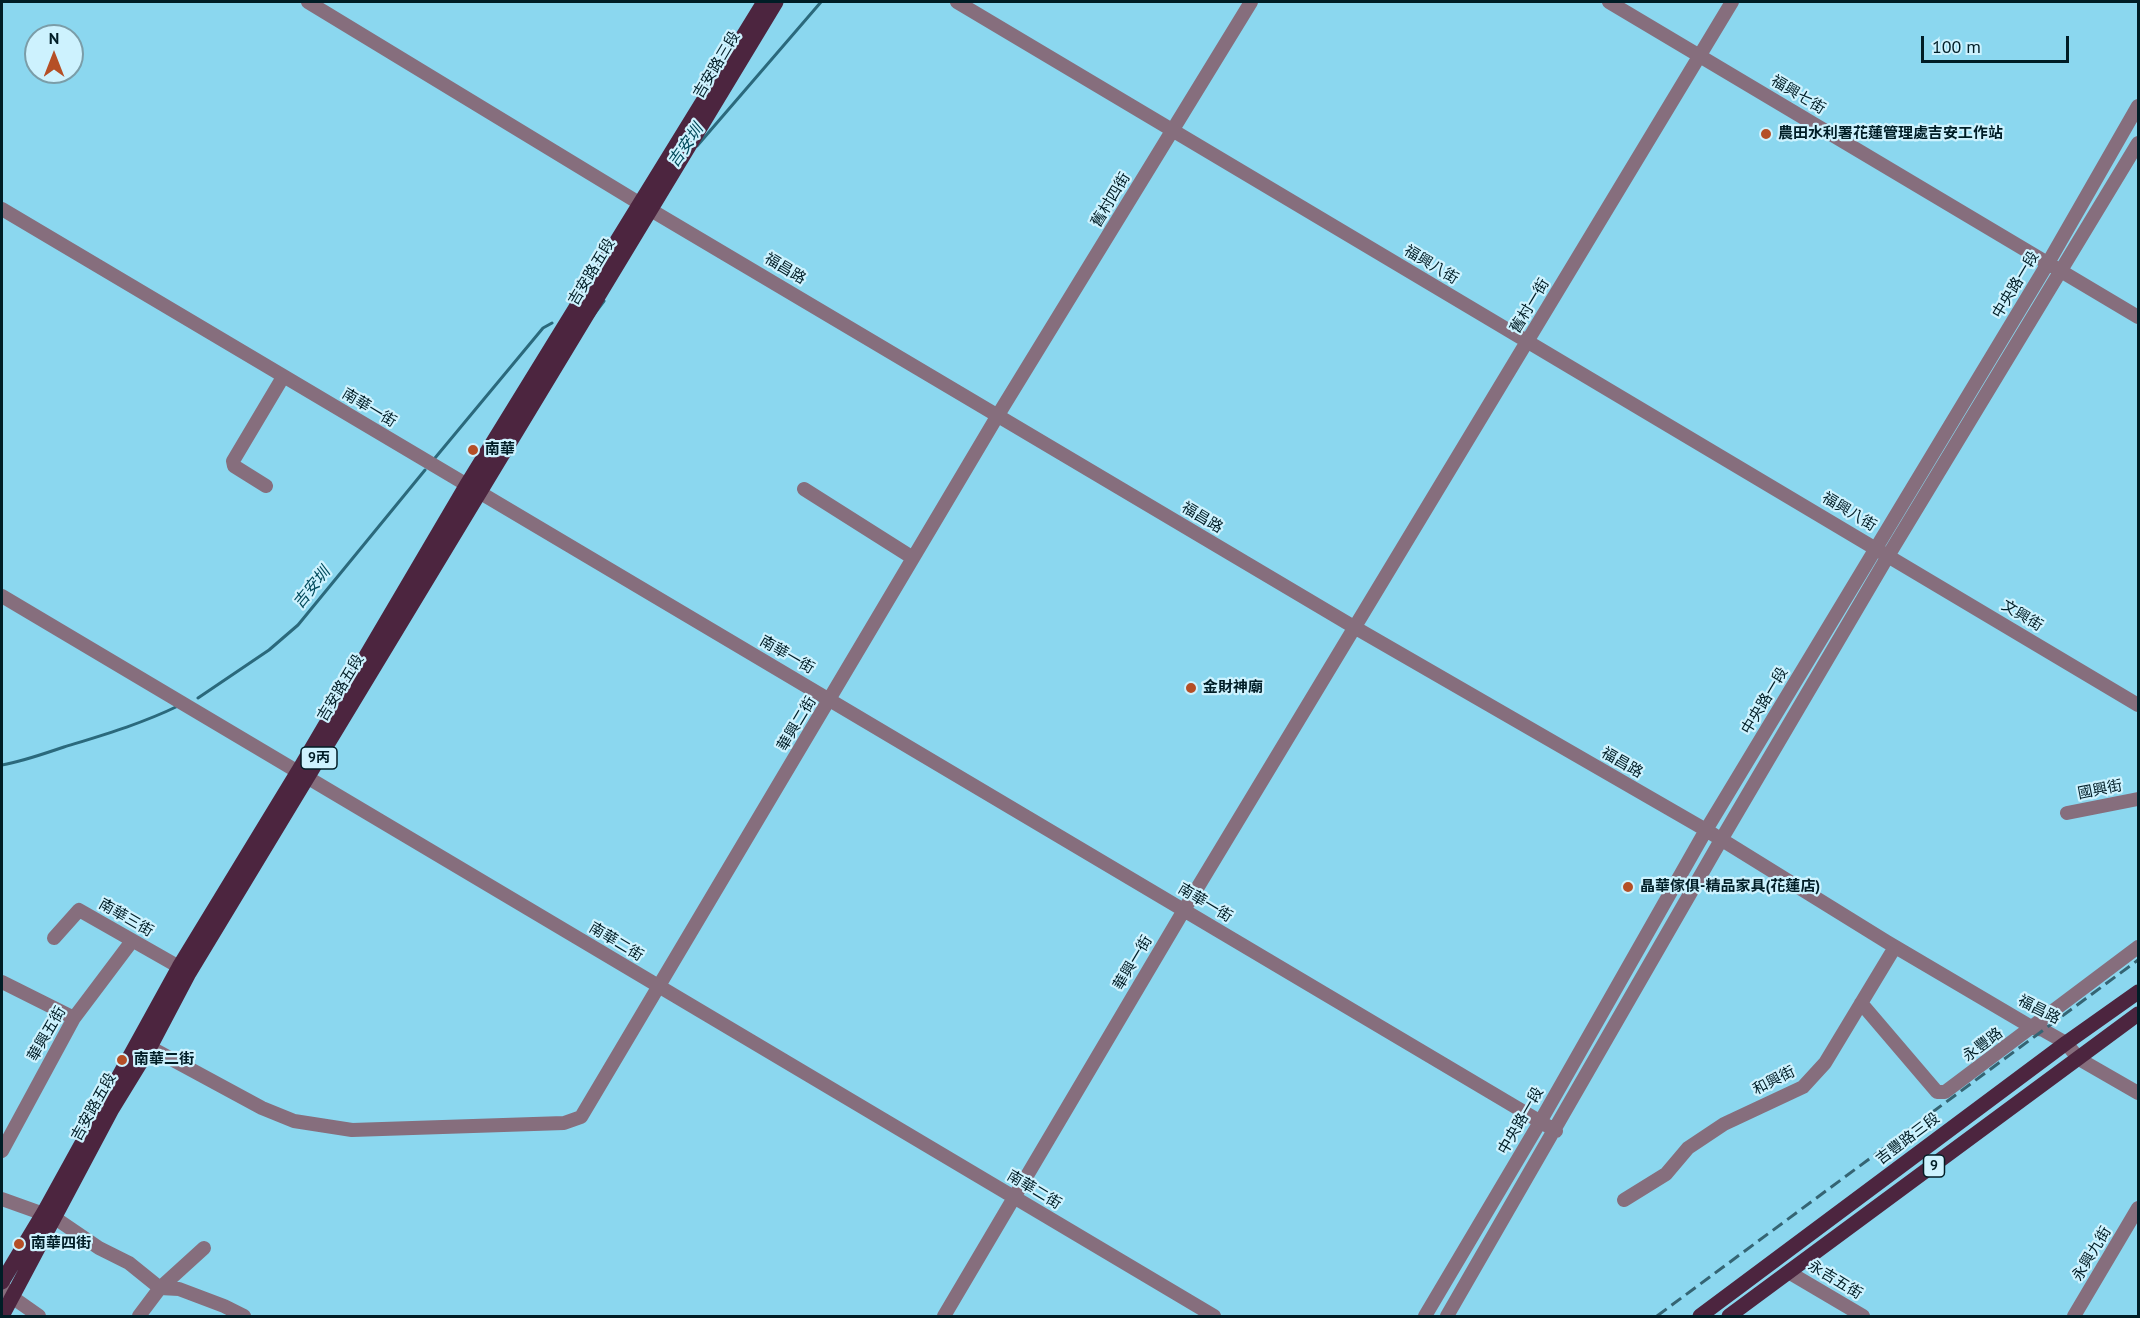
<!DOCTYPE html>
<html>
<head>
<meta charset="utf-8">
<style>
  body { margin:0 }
  #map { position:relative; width:2140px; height:1318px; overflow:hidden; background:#8bd7ef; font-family:"PT Sans",sans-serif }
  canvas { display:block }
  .frame { position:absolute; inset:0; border:3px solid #001d26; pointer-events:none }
  .north { position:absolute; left:24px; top:24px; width:60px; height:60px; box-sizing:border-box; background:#cdf2fe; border:2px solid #7b9da8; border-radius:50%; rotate:0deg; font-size:16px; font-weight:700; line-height:24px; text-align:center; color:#001d26 }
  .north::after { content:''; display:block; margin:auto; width:21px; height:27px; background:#b54f26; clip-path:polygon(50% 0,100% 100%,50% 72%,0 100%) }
  .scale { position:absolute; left:1921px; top:36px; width:148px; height:27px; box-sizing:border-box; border:3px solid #001d26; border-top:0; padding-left:8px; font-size:18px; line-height:21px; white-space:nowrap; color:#001d26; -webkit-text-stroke:4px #cdf2fe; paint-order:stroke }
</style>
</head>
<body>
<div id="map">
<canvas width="2140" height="1318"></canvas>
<div class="frame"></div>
<div class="north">N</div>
<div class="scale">100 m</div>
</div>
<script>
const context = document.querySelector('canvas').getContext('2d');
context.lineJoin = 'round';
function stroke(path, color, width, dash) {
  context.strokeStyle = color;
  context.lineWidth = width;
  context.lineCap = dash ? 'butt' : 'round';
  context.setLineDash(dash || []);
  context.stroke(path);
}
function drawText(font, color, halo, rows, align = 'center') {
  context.font = font + ' "PT Sans","Noto Sans TC",sans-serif';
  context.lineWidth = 4.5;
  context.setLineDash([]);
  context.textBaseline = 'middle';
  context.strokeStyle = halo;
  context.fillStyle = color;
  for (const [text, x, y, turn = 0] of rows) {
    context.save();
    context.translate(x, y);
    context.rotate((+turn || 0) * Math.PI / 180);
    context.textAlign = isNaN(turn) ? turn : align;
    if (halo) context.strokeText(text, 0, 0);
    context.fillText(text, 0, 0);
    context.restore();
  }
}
stroke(new Path2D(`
  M697,146L821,2
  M592,317L604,301
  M435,458L543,328L552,323
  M198,698L269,650L298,625L425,470
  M2,765C24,761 43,754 64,747C103,735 141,724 178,706`), '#2b697c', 3);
stroke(new Path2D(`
  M308,2L639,203L1354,627L1706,830L1887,942L2033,1028L2043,1030L2066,1043L2079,1059L2138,1093
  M957,2L2138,705
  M1609,2L2138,317
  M2,209L1556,1131
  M266,486L234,466L233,461L283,377
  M804,489L913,558
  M2,596L1214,1316
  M2067,813L2138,799
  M54,938L79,910L188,972
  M2,982L74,1018
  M1861,1003L1937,1092H1945L2138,947
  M140,1042L262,1108L294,1121L352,1130L564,1123L581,1117L998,415L1251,2
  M2,1151L74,1018L132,941
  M2,1199L55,1218L99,1248L129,1263L160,1288L179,1289L224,1306L244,1316
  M1624,1200L1666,1174L1688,1148L1724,1124L1803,1087L1825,1063L1895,947
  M1790,1273L1863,1316
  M2,1285L12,1297L39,1316
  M139,1316L160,1288L204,1248
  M944,1316L1184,910L1732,2
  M1425,1316L1540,1122L1706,830L2048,263L2138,106
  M1447,1316L1721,840L1888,556L2138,143
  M2074,1316L2138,1208`), '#866e7d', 14);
stroke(new Path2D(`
  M2,1282L44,1212L179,967L299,770L466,486L761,7
  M2,1316L112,1109L150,1047L189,973L776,2
  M1700,1316L2066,1043L2138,992
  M1729,1316L2138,1014`), '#4c253f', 15);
stroke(new Path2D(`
  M1657,1316L2138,960`), '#356473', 3, [12, 6]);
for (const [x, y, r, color] of [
  [1766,134,6,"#b54f26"],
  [473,450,6,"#b54f26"],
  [1191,688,6,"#b54f26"],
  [1628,887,6,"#b54f26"],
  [122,1060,6,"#b54f26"],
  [19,1244,6,"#b54f26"]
]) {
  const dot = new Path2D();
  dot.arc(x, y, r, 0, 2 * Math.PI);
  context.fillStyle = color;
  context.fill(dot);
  stroke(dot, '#cdf2fe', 2);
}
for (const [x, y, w] of [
  [319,758,36],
  [1934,1166,21]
]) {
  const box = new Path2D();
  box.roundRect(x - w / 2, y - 11, w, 22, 4.5);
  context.fillStyle = '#cdf2fe';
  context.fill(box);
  stroke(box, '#001d26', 1.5);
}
drawText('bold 14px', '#001d26', null, [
  ["9丙",319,758],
  ["9",1934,1166]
]);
drawText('15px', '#001d26', '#cdf2fe', [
  ["吉安路三段",717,65,-59],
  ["福興七街",1798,95,31],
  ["舊村四街",1111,200,-59],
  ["福興八街",1431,265,31],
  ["福昌路",785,269,31],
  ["吉安路五段",592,272,-59],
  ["中央路一段",2016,285,-59],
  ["舊村一街",1530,306,-59],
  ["南華一街",369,408,31],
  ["福興八街",1849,512,31],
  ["福昌路",1202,518,31],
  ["文興街",2022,616,31],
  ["南華一街",787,655,30],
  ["吉安路五段",341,688,-59],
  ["中央路一段",1765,701,-59],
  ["華興二街",797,724,-59],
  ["福昌路",1622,763,30],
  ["國興街",2100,790,-11],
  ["南華一街",1205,903,31],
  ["南華三街",126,918,30],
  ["南華二街",616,942,31],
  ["華興一街",1133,963,-59],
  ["福昌路",2039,1010,27],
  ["華興五街",47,1034,-60],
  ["永豐路",1983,1045,-37],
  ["和興街",1774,1081,-27],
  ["吉安路五段",94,1107,-61],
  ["中央路一段",1521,1121,-60],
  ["吉豐路三段",1908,1139,-37],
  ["南華二街",1034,1190,31],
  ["永興九街",2092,1254,-59],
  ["永吉五街",1835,1280,31]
]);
drawText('bold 15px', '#001d26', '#cdf2fe', [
  ["農田水利署花蓮管理處吉安工作站",1778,134],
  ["南華",485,450],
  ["金財神廟",1203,688],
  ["晶華傢俱-精品家具(花蓮店)",1640,887],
  ["南華二街",134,1060],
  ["南華四街",31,1244]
], 'left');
drawText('italic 16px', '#01495a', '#cdf2fe', [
  ["吉安圳",686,146,-55],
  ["吉安圳",312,588,-51]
]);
</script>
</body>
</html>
